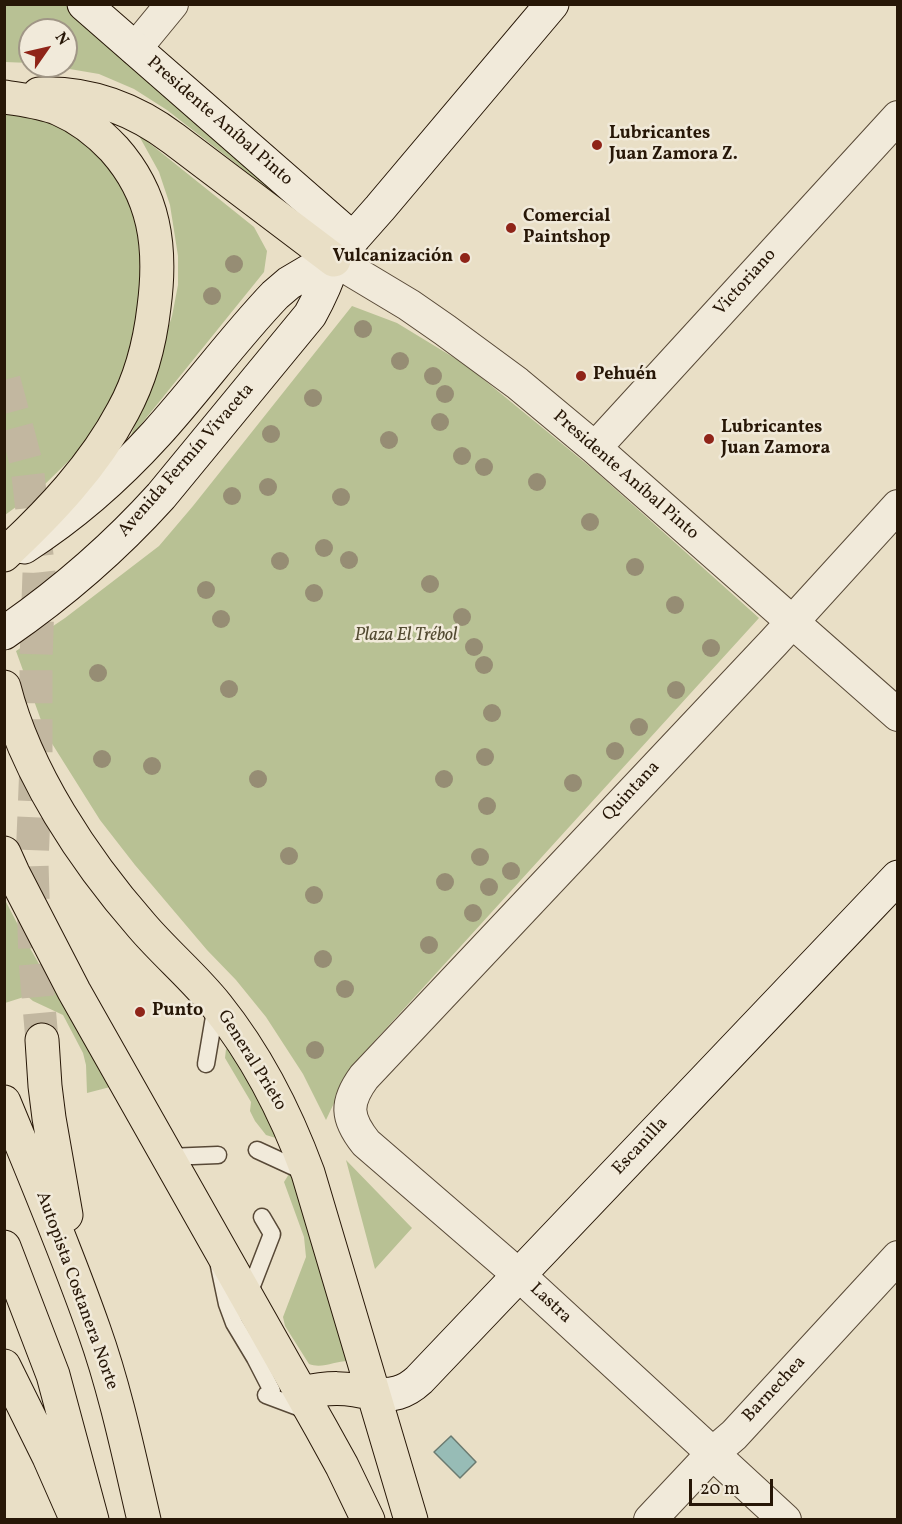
<!DOCTYPE html>
<html>
<head>
<meta charset="utf-8">
<style>
  body { margin:0 }
  #map { position:relative; width:902px; height:1524px; overflow:hidden; background:#e9dfc6; font-family:Vollkorn,serif }
  canvas { display:block }
  .frame { position:absolute; inset:0; border:6px solid #271707; pointer-events:none }
  .north { position:absolute; left:18px; top:18px; width:60px; height:60px; box-sizing:border-box; background:#f1eada; border:2px solid #a09686; border-radius:50%; rotate:56deg; font-size:16px; font-weight:700; line-height:24px; text-align:center; color:#271707 }
  .north::after { content:''; display:block; margin:auto; width:21px; height:27px; background:#8f2418; clip-path:polygon(50% 0,100% 100%,50% 72%,0 100%) }
  .scale { position:absolute; left:689px; top:1479px; width:84px; height:27px; box-sizing:border-box; border:3px solid #271707; border-top:0; padding-left:8px; font-size:18px; line-height:21px; white-space:nowrap; color:#271707; -webkit-text-stroke:4px #f1eada; paint-order:stroke }
</style>
</head>
<body>
<div id="map">
<canvas width="902" height="1524"></canvas>
<div class="frame"></div>
<div class="north">N</div>
<div class="scale">20 m</div>
</div>
<script>
const context = document.querySelector('canvas').getContext('2d');
context.lineJoin = 'round';
function fillPath(path, color) {
  context.fillStyle = color;
  context.fill(path, 'evenodd');
}
function stroke(path, color, width, dash) {
  context.strokeStyle = color;
  context.lineWidth = width;
  context.lineCap = dash ? 'butt' : 'round';
  context.setLineDash(dash || []);
  context.stroke(path);
}
function drawText(font, color, halo, rows, align = 'center') {
  context.font = font + ' Vollkorn,serif';
  context.lineWidth = 5;
  context.setLineDash([]);
  context.textBaseline = 'middle';
  context.strokeStyle = halo;
  context.fillStyle = color;
  for (const [text, x, y, turn = 0] of rows) {
    context.save();
    context.translate(x, y);
    context.rotate((+turn || 0) * Math.PI / 180);
    context.textAlign = isNaN(turn) ? turn : align;
    if (halo) context.strokeText(text, 0, 0);
    context.fillText(text, 0, 0);
    context.restore();
  }
}
fillPath(new Path2D(`
  M5,5H67L312,223L167,110L134,89L99,74L52,66H66V30H30V63L5,62Z
  M4,105L70,122L132,191L145,275L126,370L89,441L39,490L5,515Z
  M138,134L254,227L267,251L264,272L130,438L154,373L172,316L178,285V256L170,205L159,172Z
  M352,306L397,323L466,365L594,470L759,618L351,1067L326,1120L303,1074L266,1017L236,980L207,950L135,865L100,820L46,734L16,651L65,618L159,546L193,506Z
  M4,898L31,950L110,1087L87,1093L86,1065L83,1053L63,1015L33,1001L27,996L5,1003Z
  M226,1049C242,1054 270,1122 279,1139L266,1135L255,1121L250,1111L251,1102L225,1058Z
  M346,1160L412,1228L375,1269Z
  M289,1174L294,1177L348,1361C335,1361 322,1369 309,1364L285,1326L283,1317L306,1257L304,1237L284,1182Z`), '#b8c194');
const water = new Path2D(`
  M451,1436L476,1462L460,1478L434,1452Z`);
fillPath(water, '#97bcb6');
stroke(water, '#6a7a70', 1.5);
stroke(new Path2D(`
  M4,380L27,466L39,573L36,660V764L32,863L35,961L42,1040`), '#c2b7a0', 33, [33, 16]);
const lane = new Path2D(`
  M206,1064L216,1005
  M257,1150L307,1173
  M168,1157L218,1155
  M219,1266L227,1304L234,1323L255,1358L272,1391
  M248,1296L272,1234L262,1217
  M266,1395L298,1407L306,1413`);
const street = new Path2D(`
  M135,49L172,4
  M334,260L409,305L445,330L517,383L595,448L898,715
  M595,448L898,117
  M650,1520L713,1453L734,1435L898,1257
  M785,1520L520,1276L366,1143C346,1118 345,1103 364,1077L774,642L898,506`);
const secondary = new Path2D(`
  M84,4L353,239
  M24,547C74,515 116,478 156,434C197,389 233,339 275,295L289,283L311,270L334,260L380,208L552,4
  M4,633C62,593 114,548 161,496L310,315C320,297 328,279 334,260
  M373,1394C392,1396 405,1393 419,1380L898,877`);
const primary = new Path2D(`
  M4,687C26,773 84,860 142,926C166,954 194,977 217,1006C257,1056 286,1113 308,1173L411,1520
  M4,853L13,873L74,991L321,1428L342,1466L368,1520
  M302,1393C328,1387 347,1387 373,1394`);
const highway = new Path2D(`
  M39,94C90,92 134,109 174,139L334,260
  M4,555C49,513 94,466 123,411C140,380 150,342 154,307C162,247 155,195 114,149C98,132 80,118 59,109C42,102 23,100 5,97
  M42,1040L45,1086L49,1118L66,1215
  M4,1102C35,1177 67,1253 94,1330C116,1392 129,1456 144,1520
  M4,1247L53,1375L92,1520
  M4,1366L49,1457L75,1516`);
stroke(lane, '#584937', 19);
stroke(street, '#584937', 34);
stroke(secondary, '#271707', 35);
stroke(primary, '#271707', 35);
stroke(highway, '#271707', 35);
stroke(lane, '#f1eada', 16);
stroke(street, '#f1eada', 32);
stroke(secondary, '#f1eada', 33);
stroke(primary, '#e9dfc6', 33);
stroke(highway, '#e9dfc6', 33);
context.fillStyle = '#968d74';
for (const [x, y] of [
  [234,264],
  [212,296],
  [363,329],
  [400,361],
  [433,376],
  [445,394],
  [313,398],
  [440,422],
  [271,434],
  [389,440],
  [462,456],
  [484,467],
  [537,482],
  [268,487],
  [232,496],
  [341,497],
  [590,522],
  [324,548],
  [349,560],
  [280,561],
  [635,567],
  [430,584],
  [206,590],
  [314,593],
  [675,605],
  [462,617],
  [221,619],
  [474,647],
  [711,648],
  [484,665],
  [98,673],
  [229,689],
  [676,690],
  [492,713],
  [639,727],
  [615,751],
  [485,757],
  [102,759],
  [152,766],
  [258,779],
  [444,779],
  [573,783],
  [487,806],
  [289,856],
  [480,857],
  [511,871],
  [445,882],
  [489,887],
  [314,895],
  [473,913],
  [429,945],
  [323,959],
  [345,989],
  [315,1050]
]) {
  context.beginPath();
  context.arc(x, y, 9, 0, 2 * Math.PI);
  context.fill();
}
for (const [x, y, r, color] of [
  [597,145,6,"#8f2418"],
  [511,228,6,"#8f2418"],
  [465,258,6,"#8f2418"],
  [581,376,6,"#8f2418"],
  [709,439,6,"#8f2418"],
  [140,1012,6,"#8f2418"]
]) {
  const dot = new Path2D();
  dot.arc(x, y, r, 0, 2 * Math.PI);
  context.fillStyle = color;
  context.fill(dot);
  stroke(dot, '#f1eada', 2);
}
drawText('18px', '#271707', '#f1eada', [
  ["Presidente Aníbal Pinto",219,122,41],
  ["Victoriano",746,283,-48],
  ["Avenida Fermín Vivaceta",187,461,-49],
  ["Presidente Aníbal Pinto",625,476,41],
  ["Quintana",632,792,-47],
  ["General Prieto",251,1061,58],
  ["Escanilla",641,1147,-47],
  ["Autopista Costanera Norte",76,1291,70],
  ["Lastra",550,1304,43],
  ["Barnechea",775,1390,-47]
]);
drawText('bold 18px', '#271707', '#f1eada', [
  ["Lubricantes",609,135],
  ["Juan Zamora Z.",609,156],
  ["Comercial",523,218],
  ["Paintshop",523,239],
  ["Vulcanización",453,258,"right"],
  ["Pehuén",593,376],
  ["Lubricantes",721,429],
  ["Juan Zamora",721,450],
  ["Punto",152,1012]
], 'left');
drawText('italic 18px', '#524a31', '#f1eada', [
  ["Plaza El Trébol",406,637]
]);
</script>
</body>
</html>
